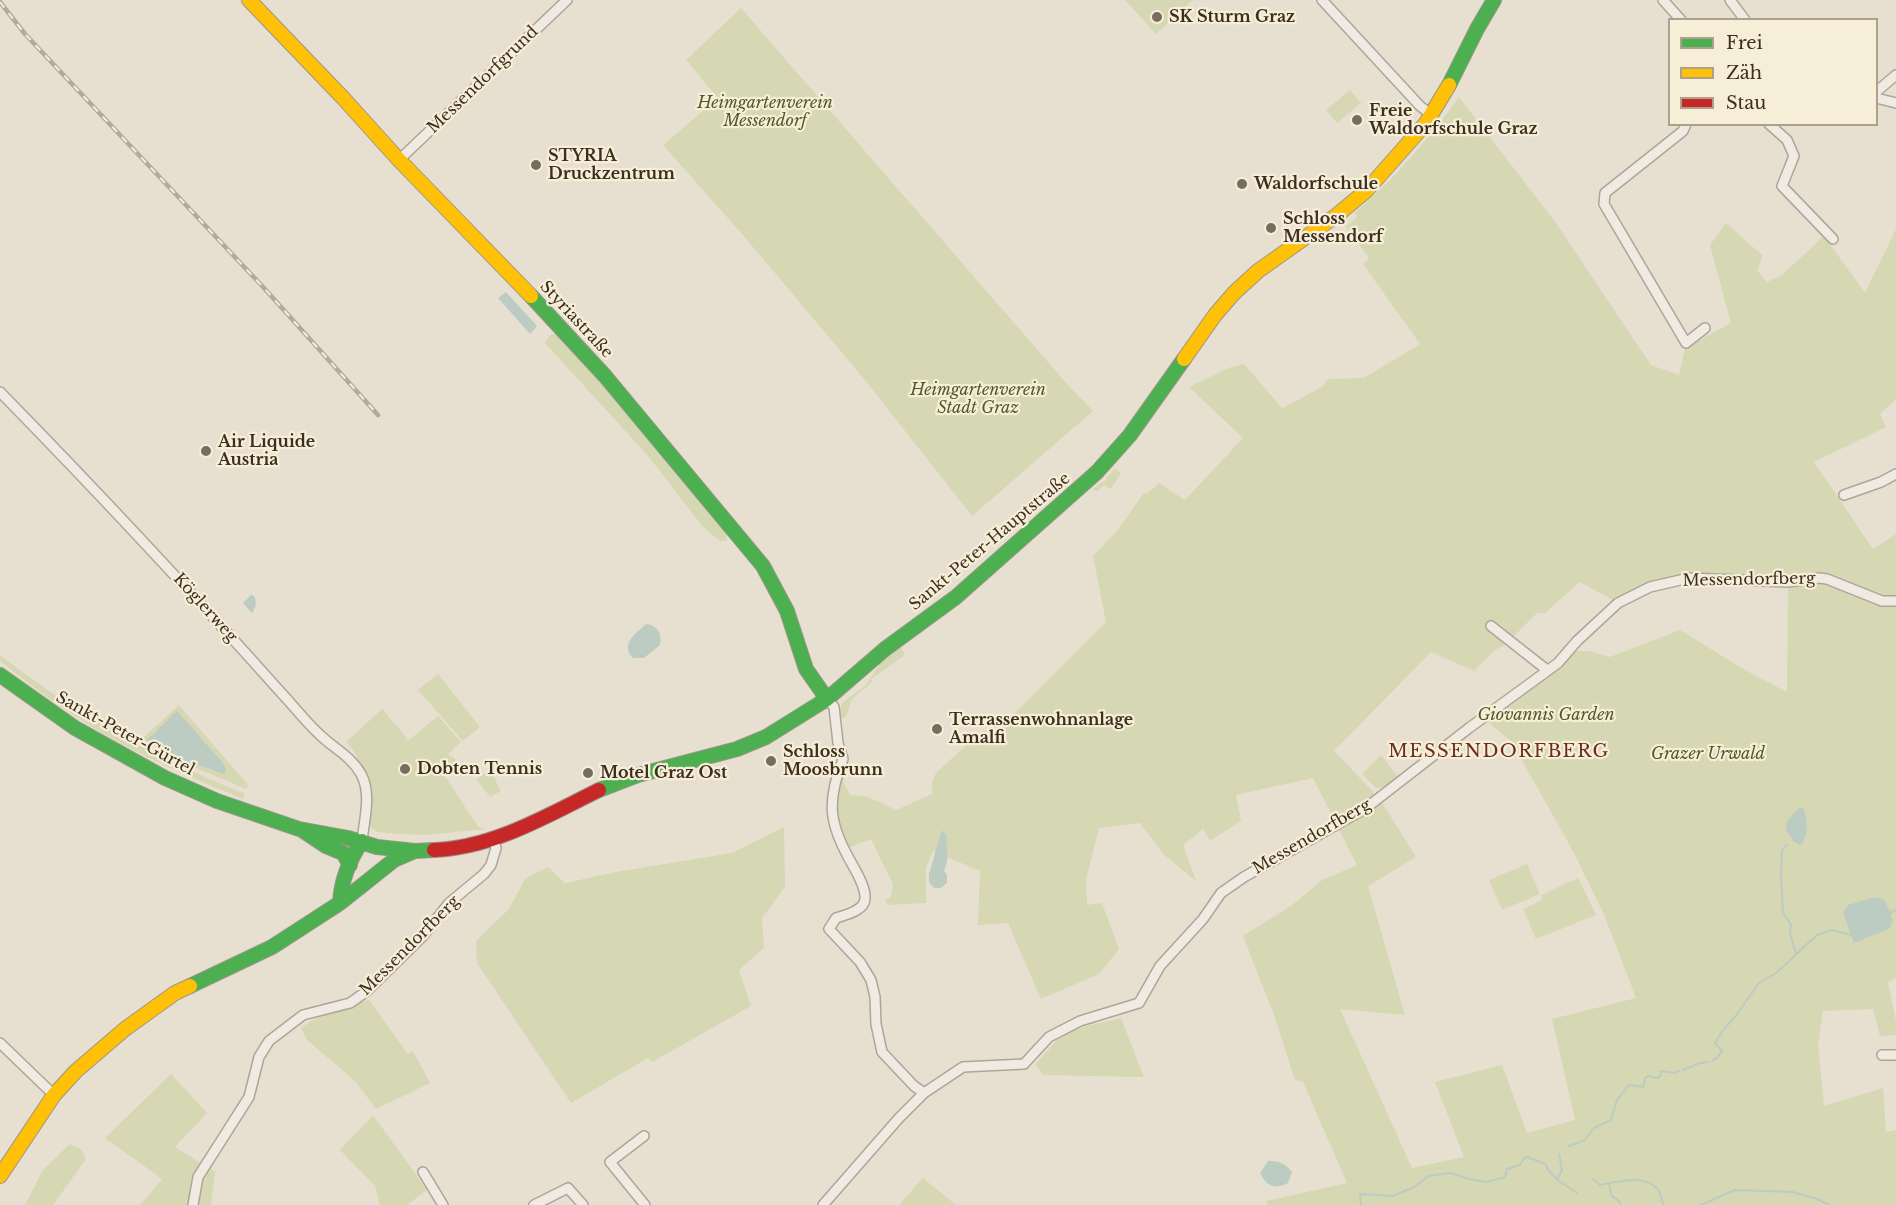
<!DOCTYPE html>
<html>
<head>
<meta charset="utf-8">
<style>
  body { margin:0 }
  #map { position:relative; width:1896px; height:1205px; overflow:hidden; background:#e7e0d1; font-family:"Libre Baskerville",serif }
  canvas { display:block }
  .legend { position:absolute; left:1668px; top:18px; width:210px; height:108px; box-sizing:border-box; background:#f7eed8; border:2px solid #ada18e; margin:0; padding:8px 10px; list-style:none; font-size:18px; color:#3d2e20 }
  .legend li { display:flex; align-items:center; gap:12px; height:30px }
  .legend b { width:30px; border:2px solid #ada18e }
</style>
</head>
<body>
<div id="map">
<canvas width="1896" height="1205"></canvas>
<ul class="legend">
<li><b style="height:8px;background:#4caf50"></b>Frei</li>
<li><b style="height:8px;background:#ffc107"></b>Zäh</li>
<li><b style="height:8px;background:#c62828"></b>Stau</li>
</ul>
</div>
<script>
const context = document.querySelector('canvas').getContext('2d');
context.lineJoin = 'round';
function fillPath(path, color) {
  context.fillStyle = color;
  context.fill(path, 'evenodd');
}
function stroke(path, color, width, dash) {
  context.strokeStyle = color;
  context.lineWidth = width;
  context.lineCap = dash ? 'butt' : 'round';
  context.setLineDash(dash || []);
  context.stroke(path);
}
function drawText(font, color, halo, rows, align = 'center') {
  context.font = font + ' "Libre Baskerville",serif';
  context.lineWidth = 4.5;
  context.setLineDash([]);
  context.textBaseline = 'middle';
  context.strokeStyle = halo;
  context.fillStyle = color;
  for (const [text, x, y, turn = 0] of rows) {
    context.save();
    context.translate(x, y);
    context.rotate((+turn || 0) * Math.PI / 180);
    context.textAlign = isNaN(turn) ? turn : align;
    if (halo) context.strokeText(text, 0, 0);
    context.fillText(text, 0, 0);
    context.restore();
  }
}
fillPath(new Path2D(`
  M1125,0H1193L1156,34Z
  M741,8L1067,384L1093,411L972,516L865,380L742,234L663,145L718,98L686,60Z
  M1350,90L1361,103L1337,123L1326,110Z
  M1459,97L1556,223L1651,365L1679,375L1685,348L1731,323L1710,245L1726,223L1763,256L1757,270L1767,282L1783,274L1824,236L1865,293L1896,229V399L1880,414L1886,427L1814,462L1873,549L1896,534V978L1888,982L1896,1021V1035L1880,1036L1873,1009L1823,1011L1818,1045L1824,1106L1883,1088L1886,1132L1896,1130V1205H1267L1266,1201L1347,1183L1303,1082L1295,1080L1274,1015L1243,936L1291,906L1322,880L1357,865L1313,778L1236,795L1241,821L1210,841L1203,829L1183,845L1196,881L1163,854L1140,823L1099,828L1086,879L1087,905L1102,903L1119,949L1099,974L1041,999L1008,923L978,925L980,871L933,851L926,868V903L887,905L885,900L891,897L893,884L871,839L846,849L833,841L827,794L835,765L850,795L868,797L896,810L932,794V782L936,773L976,736L1012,716L1106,622L1093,556L1118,530L1143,494L1148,493L1159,483L1185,500L1243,438L1189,387L1231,367L1244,364L1282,408L1322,387L1328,379L1364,378L1420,344L1363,264L1369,258L1346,227L1357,217L1355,213C1394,179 1429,139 1459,97ZM1689,578L1788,582L1787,692L1743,669L1680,630L1610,657L1589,651H1573L1502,704L1497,716L1488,722L1511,741L1574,853L1603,912L1636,998L1552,1019L1575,1120L1527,1133L1502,1065L1435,1082L1464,1157L1412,1168L1340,1009L1405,1015L1368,886L1416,857L1379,798L1334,751L1431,652L1474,671L1494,651L1506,644L1537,613H1545L1580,582L1618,603L1650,587Z
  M552,334H556L575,351L706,503L726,533L727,541H720L703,527L649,457L545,343L548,338Z
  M1115,469L1121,473L1111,489L1104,485L1097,491L1093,489L1102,482L1103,483L1107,479L1106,478Z
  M900,646L905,655L871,679L872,682L852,699L846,717L841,718L840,710L842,703L866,685L881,662Z
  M0,655C29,677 59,699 91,718C140,748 192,772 245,794L243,799C202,782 161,765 122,744C79,721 38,692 0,661Z
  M438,674L480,727L463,741L418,690Z
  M179,705L248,785L246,789L194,767L142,739Z
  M383,708C389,721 402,728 408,741L438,716L461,742L448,754L455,759L456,763L443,773L478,827L485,829L426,835L401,834L377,832L370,826L372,790L355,753L346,742Z
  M1381,755L1398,777L1383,787L1376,788L1362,774Z
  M490,770L501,791L490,797L476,779Z
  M784,827L785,887L762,918L764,948L739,970L751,1006L652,1062L648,1058L571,1103L477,963L476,941L509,909L525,879L548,867L565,883L616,872L732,853Z
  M1527,864L1540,894L1502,910L1489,880Z
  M1578,878L1596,915L1536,939L1523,909L1542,900L1541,895Z
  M369,1000L408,1054L413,1051L430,1083L376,1109L356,1082L307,1040L301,1028C321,1013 345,1007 369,1000Z
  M1121,1018L1144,1077L1043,1075L1036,1064L1065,1031Z
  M171,1074L207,1113L175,1147L215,1172L211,1205H140L162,1179L105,1138Z
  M373,1115L427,1190L407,1205H380L375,1186L340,1150Z
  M70,1144L81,1149L86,1159L53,1205H25L43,1170Z
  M923,1178L956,1205H899Z`), '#d6d7b3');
fillPath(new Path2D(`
  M506,292L537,326L530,334L498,298Z
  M251,595L254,596C257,603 256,607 252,613L243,603Z
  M646,624C658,625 662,634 660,645L644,658H633C620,644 635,634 646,624Z
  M177,711L223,763L226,770L224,774L198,765L196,768L147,740Z
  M1803,807C1808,819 1809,834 1801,845L1794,842L1786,830L1787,821L1799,808Z
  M942,830L947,837C945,852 951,854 944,871L947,875V883L941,888H934L929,882V874Z
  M1875,897L1885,900L1893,921L1889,929L1854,943L1843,912L1848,905Z
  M1268,1161C1279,1161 1285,1163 1292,1172L1288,1183C1275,1190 1266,1186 1260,1173Z`), '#bcccc2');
stroke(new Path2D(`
  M1787,845L1782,850L1781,876L1783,913L1791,925L1790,934L1796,953
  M1888,914L1896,910
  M1713,1060L1717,1058L1722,1051L1715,1043L1723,1030L1735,1017L1759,983L1776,973L1817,935L1831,930L1852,935
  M1683,1070L1700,1063L1708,1062
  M1569,1146L1585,1140L1594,1128L1611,1120L1617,1100L1629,1085L1643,1087L1645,1078L1648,1076L1658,1078L1660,1077L1661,1071L1675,1073L1679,1071
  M1593,1179L1600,1185C1617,1182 1647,1173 1659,1191C1661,1194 1662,1201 1663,1205
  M1557,1180L1562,1170L1559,1154
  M1609,1185L1612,1196L1619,1201L1621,1205
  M1361,1205L1360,1194L1393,1196L1416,1186L1428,1176L1450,1173L1469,1179L1486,1182L1505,1177L1507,1169L1520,1165L1524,1158L1528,1157L1545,1164C1552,1179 1565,1184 1577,1193
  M1701,1205L1735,1190L1793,1192L1817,1199L1829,1205`), '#bcccc2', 2);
const street = new Path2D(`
  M1322,0L1420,106L1432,115
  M1663,0L1681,20
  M1730,0L1745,20
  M1876,92L1896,75
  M1876,98L1896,103
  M1686,124L1683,131L1605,193L1604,204L1686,343L1705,328
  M1769,124L1787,140L1794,156L1782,186L1833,239
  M399,160L567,0
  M0,392C98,492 192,593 285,697C296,709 307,723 319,734C333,748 351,756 361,774C372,794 364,820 362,841
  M1844,495L1881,482L1896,474
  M1491,626L1547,670
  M827,699L834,707L838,743L843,759C826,803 829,824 852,864C857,873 866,888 865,899C864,911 845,915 836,918L829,929L860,962L871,980L875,997L876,1024L882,1052L914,1086L924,1093
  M0,1043L54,1095
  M1882,1055H1896
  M644,1136L610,1162L645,1205
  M423,1172L443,1205
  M193,1205L198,1177L249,1097L259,1057L269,1041L303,1015L350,1003L367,991L422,937L449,903L484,874L491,865L496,848L493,839
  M534,1205L568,1188L583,1205
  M823,1205L899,1118L924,1093L963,1067L1024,1064L1049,1037L1080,1021L1139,1003L1160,966L1203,919L1221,893L1244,877L1366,808L1469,728L1558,663L1577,641L1618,603L1650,587L1689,578L1788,582L1819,578L1827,579L1882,601H1896`);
const fast = new Path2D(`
  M1449,85L1477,29L1494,0
  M531,296L605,376L763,566L787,611L806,669L827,699
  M0,675L75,728L165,778L217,801L299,829L348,838L377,847L415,851L434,850
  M599,790L638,775L737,749L766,737L827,699L885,649L956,597L1097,472L1130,435L1184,359
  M302,830L326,846L343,853L350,865
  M340,903C341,881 350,859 362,841
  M190,986L272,947L340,903L394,860L415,851`);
const slow = new Path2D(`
  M249,0L344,99L399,160L531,296
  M1184,359L1215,315L1234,293L1258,271L1337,215L1366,191L1426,123L1449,85
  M0,1176L54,1095L76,1071L125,1029L175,993L190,986`);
const jam = new Path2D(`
  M434,850C493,848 548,815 599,790`);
stroke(street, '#ada599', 12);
stroke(fast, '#9c958a', 16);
stroke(slow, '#9c958a', 16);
stroke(jam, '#9c958a', 16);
stroke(street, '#efebe3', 9);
stroke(fast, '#4caf50', 14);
stroke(slow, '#ffc107', 14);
stroke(jam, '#c62828', 14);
const rail = new Path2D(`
  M0,2L25,34L264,288L378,415`);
stroke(rail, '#afaaa2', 4.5);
stroke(rail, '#f7eed8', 2, [7]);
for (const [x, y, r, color] of [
  [1157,17,6,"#786c5e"],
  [1357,120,6,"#786c5e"],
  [536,165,6,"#786c5e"],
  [1242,184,6,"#786c5e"],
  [1271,228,6,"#786c5e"],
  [206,451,6,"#786c5e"],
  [937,729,6,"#786c5e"],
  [771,761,6,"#786c5e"],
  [405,769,6,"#786c5e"],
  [588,773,6,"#786c5e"]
]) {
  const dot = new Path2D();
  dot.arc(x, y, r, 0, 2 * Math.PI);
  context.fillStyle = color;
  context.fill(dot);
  stroke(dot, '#f7eed8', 2);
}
drawText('bold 16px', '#3d2e20', '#f7eed8', [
  ["SK Sturm Graz",1169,17],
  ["Freie",1369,111],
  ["Waldorfschule Graz",1369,129],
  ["STYRIA",548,156],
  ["Druckzentrum",548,174],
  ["Waldorfschule",1254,184],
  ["Schloss",1283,219],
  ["Messendorf",1283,237],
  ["Air Liquide",218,442],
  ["Austria",218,460],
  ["Terrassenwohnanlage",949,720],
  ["Amalfi",949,738],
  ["Schloss",783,752],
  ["Moosbrunn",783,770],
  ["Dobten Tennis",417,769],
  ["Motel Graz Ost",600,773]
], 'left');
drawText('16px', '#3d2e20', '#f7eed8', [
  ["Messendorfgrund",483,80,-44],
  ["Styriastraße",576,320,47],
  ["Sankt-Peter-Hauptstraße",990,542,-40],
  ["Messendorfberg",1749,580,-1],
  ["Köglerweg",205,608,48],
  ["Sankt-Peter-Gürtel",125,734,29],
  ["Messendorfberg",1312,837,-30],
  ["Messendorfberg",410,946,-45]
]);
drawText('italic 16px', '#4d5a26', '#f7eed8', [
  ["Heimgartenverein",765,103],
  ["Messendorf",765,121],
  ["Heimgartenverein",978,390],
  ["Stadt Graz",978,408],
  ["Giovannis Garden",1546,715],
  ["Grazer Urwald",1708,754]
]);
context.letterSpacing = '1.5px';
drawText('18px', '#6b2e1e', '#f7eed8', [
  ["MESSENDORFBERG",1499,752]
]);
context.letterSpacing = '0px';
</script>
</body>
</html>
